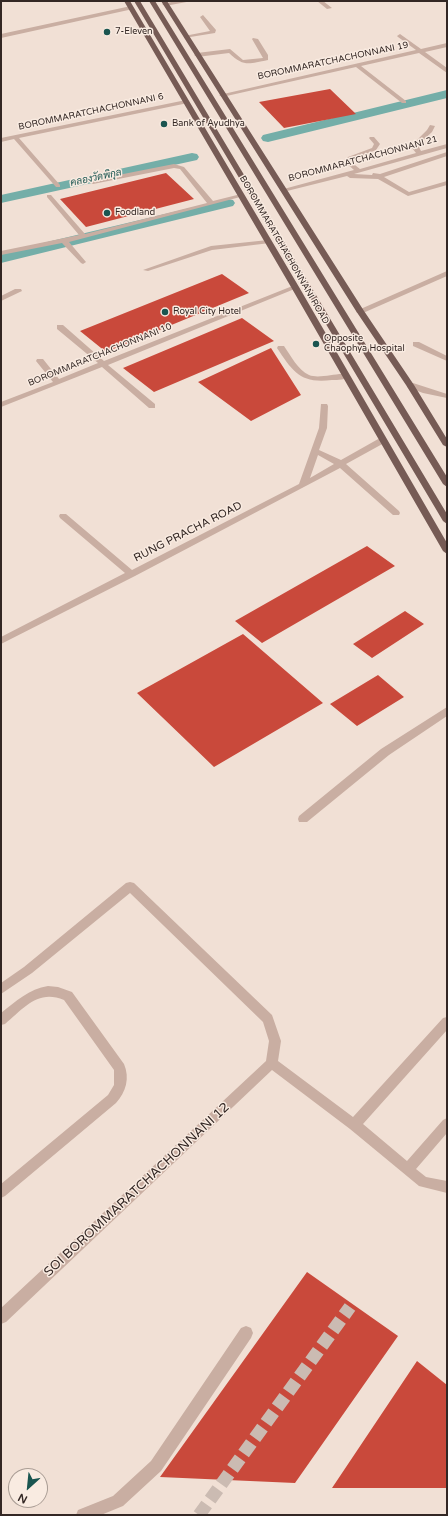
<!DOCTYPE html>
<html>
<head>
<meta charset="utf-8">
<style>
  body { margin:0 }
  #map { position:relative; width:448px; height:1516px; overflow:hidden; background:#f1e0d5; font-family:"Varela Round",sans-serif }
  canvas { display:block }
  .frame { position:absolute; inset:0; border:2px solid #332724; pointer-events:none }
  .north { position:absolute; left:8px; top:1468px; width:40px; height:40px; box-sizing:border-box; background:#f9ebe1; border:1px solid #aa9d95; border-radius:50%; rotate:207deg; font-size:11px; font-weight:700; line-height:16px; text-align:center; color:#332724 }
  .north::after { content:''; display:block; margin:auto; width:14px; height:18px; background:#1a5550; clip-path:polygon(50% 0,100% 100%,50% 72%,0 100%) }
</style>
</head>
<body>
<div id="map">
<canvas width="448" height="1516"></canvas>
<div class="frame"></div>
<div class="north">N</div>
</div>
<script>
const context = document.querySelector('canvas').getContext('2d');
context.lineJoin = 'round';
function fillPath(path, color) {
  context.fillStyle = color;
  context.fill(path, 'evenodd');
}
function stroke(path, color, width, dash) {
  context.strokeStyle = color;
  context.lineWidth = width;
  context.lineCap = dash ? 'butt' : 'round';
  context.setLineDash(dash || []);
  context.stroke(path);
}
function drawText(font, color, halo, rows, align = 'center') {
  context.font = font + ' "Varela Round",Sarabun,sans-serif';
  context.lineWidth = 3;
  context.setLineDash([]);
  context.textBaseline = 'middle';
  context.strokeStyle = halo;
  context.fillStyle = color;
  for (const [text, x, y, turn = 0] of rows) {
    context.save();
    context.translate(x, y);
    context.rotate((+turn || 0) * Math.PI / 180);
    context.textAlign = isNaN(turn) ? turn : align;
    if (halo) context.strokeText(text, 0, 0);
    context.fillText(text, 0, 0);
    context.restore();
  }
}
fillPath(new Path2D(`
  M447,90V98L268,142L263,141L261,138L263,135Z
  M192,153L197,154L199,157L197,160L1,203V195Z
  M228,199L233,200L235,203L233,206L1,263V253Z`), '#74aea8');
fillPath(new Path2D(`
  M330,89L356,114L284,128L259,102Z
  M166,173L194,199L86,227L60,199Z
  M222,274L249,293L106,352L80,331Z
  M242,318L274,341L154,392L123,368Z
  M271,348L301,395L251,421L198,382Z
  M367,546L395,566L262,643L235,621Z
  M405,611L424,624L372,658L353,644Z
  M243,634L323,703L214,767L137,693Z
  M378,675L404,697L357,726L330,704Z
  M307,1272L398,1336L295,1483L160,1477Z
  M417,1361L447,1385V1488H332Z`), '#c9493b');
stroke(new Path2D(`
  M199,1515L350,1307`), '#cbbbb2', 13, [13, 6]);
fillPath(new Path2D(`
  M176,1H192L165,6L162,4Z
  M317,1H323L332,8L327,9Z
  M131,6L133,7V9L1,38V34Z
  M203,15L216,30L215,33L184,38V36L210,31L200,17Z
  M400,34L421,49L447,43V47L425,52L447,68V73L419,53L361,66L406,101V103H402L356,67L222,97L219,95L416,50L398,37L397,36Z
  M253,38L258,39L268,55V60C248,64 244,67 229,53L197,57L194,55L197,53L230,49L243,60L263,58L252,39Z
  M186,100L188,101V103L19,138L60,185V187H56L14,139L1,142V138Z
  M430,125L435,126L432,132L418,145L421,151L447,144V148L354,174L372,175L373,173L380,174L447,152V156L384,177L409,192L447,181V185L408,196L378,179L350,178L347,176L283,192L280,190L354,170L345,162L348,157L372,148L374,144L369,138L370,137H374L380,144L376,150L353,159L351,162L360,169L416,153L412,148V145L427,130Z
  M174,164L184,167L213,201L241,194L244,196L69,242L86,262L83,264L81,263L62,243L1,255V251L79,235L47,197V195H51L85,234L207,203L180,169L174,168L93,184L90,182L93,180Z
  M268,240L270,241V243L212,250L148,271L143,270L211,246Z
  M447,271V276L363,313H357L356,311Z
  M295,285L297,286V288L108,365L155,404V408H149L102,367L1,407V402L53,382L36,361L37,359H43L59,379L98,363L57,329V325H63L104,361Z
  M15,289H21L22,291L1,301V296Z
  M413,342H419L447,356V361L413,346Z
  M278,346H284C291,356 298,370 309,375C321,380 342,370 350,376C346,380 338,380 332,380C301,384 293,372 277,348Z
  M407,383H413L447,394V398L423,393L407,387Z
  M321,404H327L328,406L327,428L319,450L341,460L380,438H386V442L346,464L399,511L400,513L399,515H393L340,468L135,576L1,644V637L125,573L60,518L59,516L60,514H66L132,570L299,484L319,428ZM318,455L334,464L310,478Z
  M447,707V716L389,755L307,822H299L298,819L299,816L381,749Z
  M130,882L134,883L272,1015L281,1041L278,1061L353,1117L443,1018L447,1017V1030L363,1124L407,1161L443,1120L447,1118V1133L416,1169L426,1177L447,1181V1193L419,1186L350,1129L272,1070L6,1322L1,1324V1308L266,1061L269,1041L263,1022L130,893L32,973L1,994V983L24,967L126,883Z
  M48,986L58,987L72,992L124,1064C130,1078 126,1092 116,1103L5,1196L1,1198V1184L108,1095L114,1085V1070L64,1000C38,989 24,1008 5,1024L1,1025V1013C16,1001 29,989 48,986Z
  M246,1326L251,1328L253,1333L251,1338L161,1471L123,1506L101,1515H76L78,1510L113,1496L151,1461L241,1328Z`), '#c9aea2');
fillPath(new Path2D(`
  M124,1H130L299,287L447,543V554L443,551L291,287Z
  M134,1H140L447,514V524L443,521Z
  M149,1H155L447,477V487L443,484Z
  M161,1H167L364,311L414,385L447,439V447L443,445L406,385L356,311Z`), '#765b55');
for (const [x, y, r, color] of [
  [107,32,4,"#1a5550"],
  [164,124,4,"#1a5550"],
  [107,213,4,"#1a5550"],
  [165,312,4,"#1a5550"],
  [316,344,4,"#1a5550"]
]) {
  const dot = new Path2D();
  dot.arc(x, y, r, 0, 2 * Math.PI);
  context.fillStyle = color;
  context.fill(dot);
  stroke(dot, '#f9ebe1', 1.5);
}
drawText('9px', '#332724', '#f9ebe1', [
  ["7-Eleven",115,32],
  ["Bank of Ayudhya",172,124],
  ["Foodland",115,213],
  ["Royal City Hotel",173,312],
  ["Opposite",324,339],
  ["Chaophya Hospital",324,349]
], 'left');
drawText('9px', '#332724', '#f9ebe1', [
  ["BOROMMARATCHACHONNANI 19",333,61,-12],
  ["BOROMMARATCHACHONNANI 6",91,112,-12],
  ["BOROMMARATCHACHONNANI 21",363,159,-15],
  ["BOROMMARATCHACHONNANI ROAD",284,250,60],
  ["BOROMMARATCHACHONNANI 10",100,355,-22]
]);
drawText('italic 10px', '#1a5550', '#f9ebe1', [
  ["คลองวัดพิกุล",96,178,-12]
]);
drawText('11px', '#332724', '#f9ebe1', [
  ["RUNG PRACHA ROAD",188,532,-27]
]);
drawText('13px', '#332724', '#f9ebe1', [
  ["SOI BOROMMARATCHACHONNANI 12",137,1190,-43]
]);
</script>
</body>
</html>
